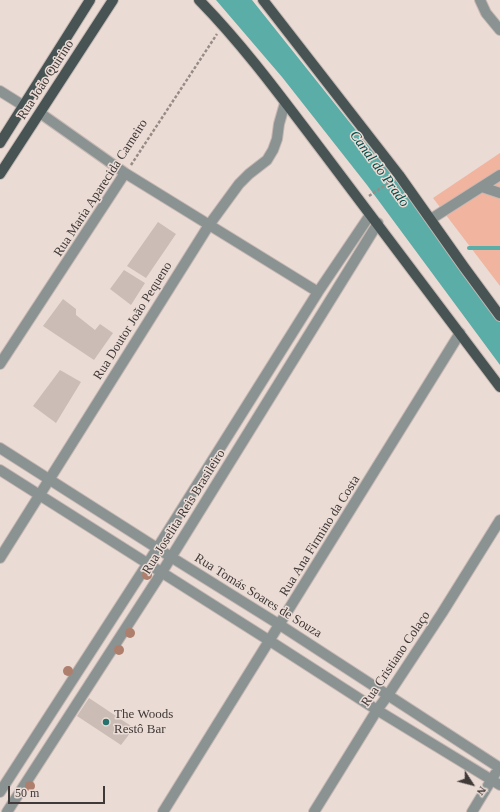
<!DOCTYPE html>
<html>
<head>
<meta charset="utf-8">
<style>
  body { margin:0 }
  #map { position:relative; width:500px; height:812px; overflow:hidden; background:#ebdbd5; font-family:"Times New Roman",serif }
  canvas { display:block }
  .north { position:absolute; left:452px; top:764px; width:40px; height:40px; -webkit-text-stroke:3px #ebdbd5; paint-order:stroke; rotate:126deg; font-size:11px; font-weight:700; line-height:16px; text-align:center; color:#3f3937 }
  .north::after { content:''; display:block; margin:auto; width:14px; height:18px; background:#3f3937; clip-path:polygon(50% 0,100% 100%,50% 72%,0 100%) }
  .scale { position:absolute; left:8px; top:786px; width:97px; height:18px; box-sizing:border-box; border:2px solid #3f3937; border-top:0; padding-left:5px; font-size:12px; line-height:14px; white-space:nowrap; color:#3f3937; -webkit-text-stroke:3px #ebdbd5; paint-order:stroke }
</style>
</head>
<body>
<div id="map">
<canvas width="500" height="812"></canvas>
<div class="north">N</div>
<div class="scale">50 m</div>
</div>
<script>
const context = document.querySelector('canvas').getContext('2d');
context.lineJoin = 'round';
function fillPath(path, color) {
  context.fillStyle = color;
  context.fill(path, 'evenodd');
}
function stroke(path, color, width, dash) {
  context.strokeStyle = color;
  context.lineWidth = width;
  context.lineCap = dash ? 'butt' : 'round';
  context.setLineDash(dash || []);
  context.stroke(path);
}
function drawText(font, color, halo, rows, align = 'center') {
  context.font = font + ' "Times New Roman",serif';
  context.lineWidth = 3;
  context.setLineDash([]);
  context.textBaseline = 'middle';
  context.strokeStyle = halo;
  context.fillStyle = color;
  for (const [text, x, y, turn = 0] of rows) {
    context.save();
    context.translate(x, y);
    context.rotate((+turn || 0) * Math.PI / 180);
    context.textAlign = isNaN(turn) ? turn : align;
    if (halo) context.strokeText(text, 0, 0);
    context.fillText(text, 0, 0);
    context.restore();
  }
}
fillPath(new Path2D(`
  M500,153V286L433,198Z`), '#f1b49f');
fillPath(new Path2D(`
  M216,0H252L414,203L500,322V365L367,185L282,77Z`), '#5bada7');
stroke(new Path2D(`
  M469,248H500`), '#5bada7', 4);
fillPath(new Path2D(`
  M158,222L176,234L146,278L127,266Z
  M124,270L145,283L131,305L110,289Z
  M63,299L76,309V315L95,330L100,324L113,333L94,360L43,326Z
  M60,370L81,382L56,423L33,406Z
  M89,698L134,728L121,745L77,716Z`), '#cbbcb6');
const minor = new Path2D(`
  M480,0L486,13L500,30
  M0,91L24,106
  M40,113L125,173L318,292
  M482,187L500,193
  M431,219L500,175
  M0,364L125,173
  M0,448L171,557L280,625L500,768
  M0,470L270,641L377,710L500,785
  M0,558L209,225L239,184L249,174L267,160L273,150L277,139L279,124L285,103
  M0,792L148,563L318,292L370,215
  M7,812L162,572L378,223
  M163,812L460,333
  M314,812L377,710L388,695L442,613L500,520
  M472,812L495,774`);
const major = new Path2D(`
  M199,0C247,49 287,105 329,160C386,235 443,311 500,387
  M263,0L399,175L464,267L500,316
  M0,143L90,0
  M0,174L113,0`);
stroke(minor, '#c5b7b2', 12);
stroke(major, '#c5b7b2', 12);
stroke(new Path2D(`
  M131,165L217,34
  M369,196L391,181`), '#968b87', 2.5, [3, 2]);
stroke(minor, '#8b9292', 10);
stroke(major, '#475453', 10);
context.fillStyle = '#ae7f6c';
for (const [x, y] of [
  [147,575],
  [130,633],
  [119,650],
  [68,671],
  [30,786]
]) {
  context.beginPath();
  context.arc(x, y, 5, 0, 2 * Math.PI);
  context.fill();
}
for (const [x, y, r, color] of [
  [106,722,4,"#28726d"]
]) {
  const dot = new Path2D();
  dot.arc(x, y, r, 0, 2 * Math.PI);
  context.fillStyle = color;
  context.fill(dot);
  stroke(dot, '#ebdbd5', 1.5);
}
drawText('13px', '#3f3937', '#ebdbd5', [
  ["Rua João Quirino",46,80,-57],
  ["Rua Maria Aparecida Carneiro",101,188,-57],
  ["Rua Doutor João Pequeno",133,321,-58],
  ["Rua Joselita Reis Brasileiro",184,512,-58],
  ["Rua Ana Firmino da Costa",320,536,-58],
  ["Rua Tomás Soares de Souza",258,596,32],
  ["Rua Cristiano Colaço",396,659,-56]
]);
drawText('13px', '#3f3937', '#ebdbd5', [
  ["The Woods",114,715],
  ["Restô Bar",114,730]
], 'left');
drawText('italic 14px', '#004d4a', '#ebdbd5', [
  ["Canal do Prado",379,169,54]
]);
</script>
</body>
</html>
